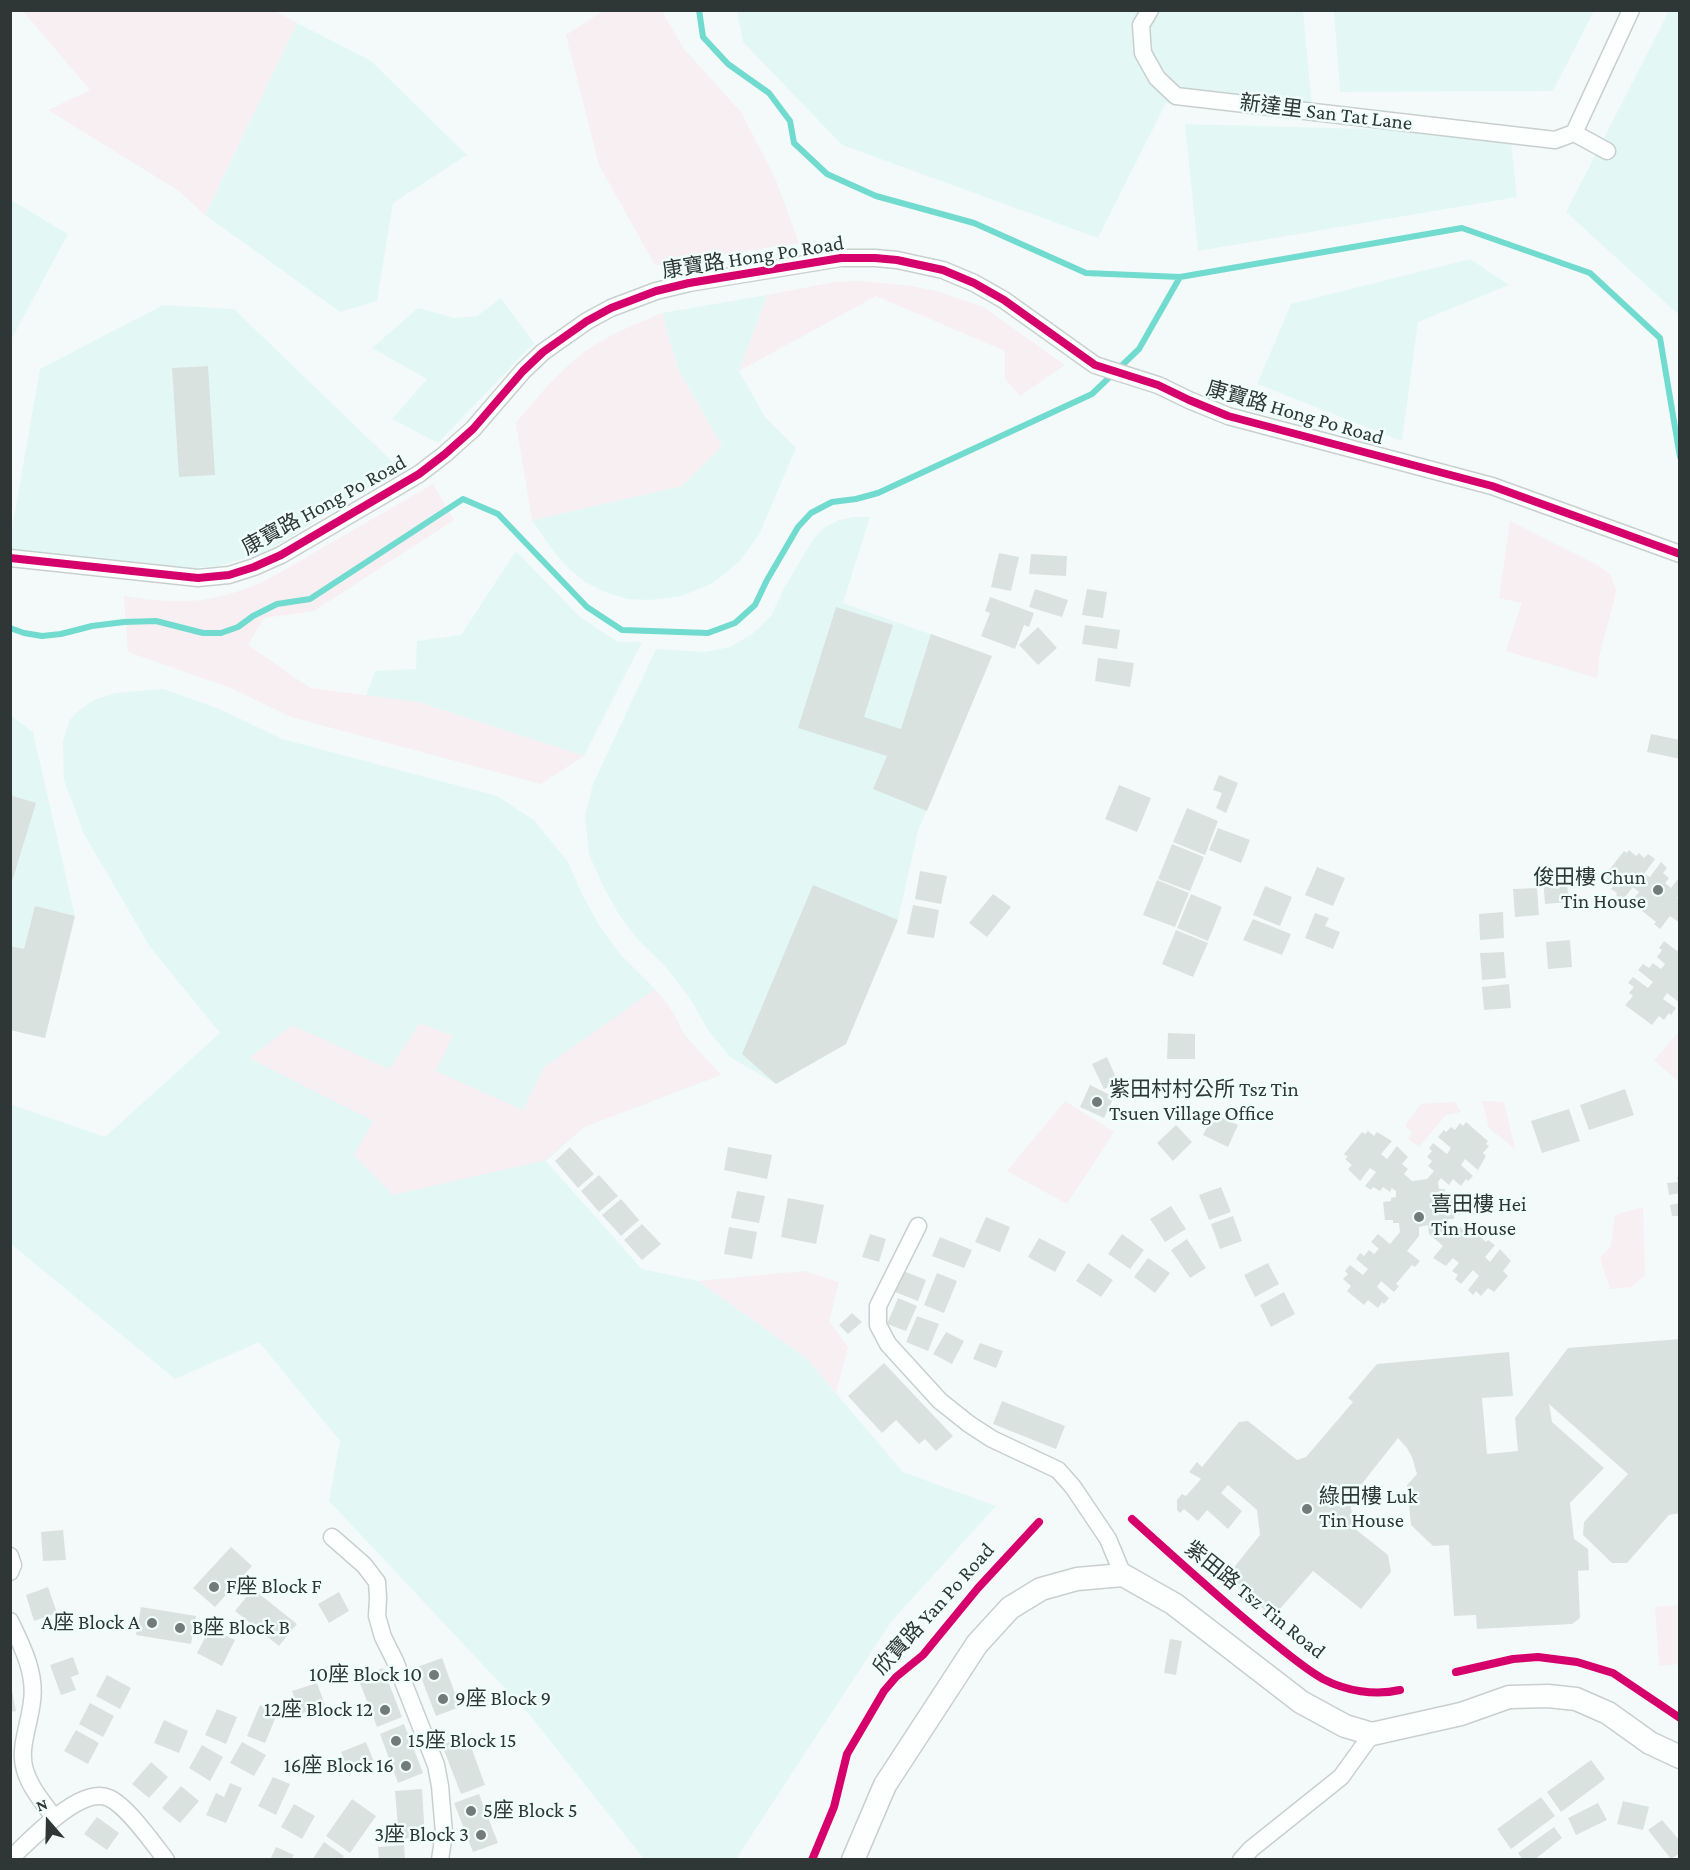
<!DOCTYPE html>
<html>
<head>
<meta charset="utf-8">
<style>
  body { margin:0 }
  #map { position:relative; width:1690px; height:1870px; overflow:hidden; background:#f4faf9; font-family:"Crimson Pro",serif }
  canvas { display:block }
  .frame { position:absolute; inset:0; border:12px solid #2e3735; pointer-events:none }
  .north { position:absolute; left:18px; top:1792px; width:60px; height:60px; -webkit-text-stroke:4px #f0fefb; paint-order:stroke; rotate:340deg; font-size:16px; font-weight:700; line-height:24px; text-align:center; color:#2e3735 }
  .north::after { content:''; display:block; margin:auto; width:21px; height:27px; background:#2e3735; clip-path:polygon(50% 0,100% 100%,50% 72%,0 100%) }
</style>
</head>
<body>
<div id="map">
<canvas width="1690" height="1870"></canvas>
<div class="frame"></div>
<div class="north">N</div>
</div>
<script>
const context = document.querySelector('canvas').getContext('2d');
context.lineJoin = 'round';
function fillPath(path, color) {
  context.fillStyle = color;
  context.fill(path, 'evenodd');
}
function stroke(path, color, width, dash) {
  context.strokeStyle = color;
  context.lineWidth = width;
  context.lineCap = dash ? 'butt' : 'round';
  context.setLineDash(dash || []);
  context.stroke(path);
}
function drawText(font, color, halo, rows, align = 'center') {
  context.font = font + ' "Crimson Pro","Noto Sans TC",serif';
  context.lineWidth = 5;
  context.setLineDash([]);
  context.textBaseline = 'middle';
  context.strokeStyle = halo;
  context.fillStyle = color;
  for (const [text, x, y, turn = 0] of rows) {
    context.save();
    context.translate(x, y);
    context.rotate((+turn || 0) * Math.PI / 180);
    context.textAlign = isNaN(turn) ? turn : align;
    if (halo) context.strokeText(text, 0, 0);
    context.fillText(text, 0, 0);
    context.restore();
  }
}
fillPath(new Path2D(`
  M737,11H1303L1313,118L1166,103L1098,238L842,145L743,42Z
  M1334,11V10L1594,11L1553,91L1340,92Z
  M1669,11H1679V315L1566,212Z
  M297,23L370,60L467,155L393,203L377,301L340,312L205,215Z
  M1185,124L1510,133L1517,197L1198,251Z
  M11,200L68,234L11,340Z
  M1470,259L1509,285L1418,322L1402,441L1257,384L1291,304Z
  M767,295L739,371L765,417L796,448L759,535L739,562L713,583L682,596L650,600L627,599L605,592L585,582L568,568L553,551L532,520L682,486L722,446L678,369L662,313Z
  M501,298L534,343L438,443L392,419L427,379L372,348L418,308L455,318L477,316Z
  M163,305L234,309L399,468L279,544L260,554L219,566L176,569L11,549V534L40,369Z
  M854,517H870L843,603L992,656L918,831L898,920L846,1044L776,1084L730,1057L708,1030L689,997L664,965L637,939L618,913L602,884L589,854L585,816L593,784L656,649L705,652L730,647L752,634L771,616L784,588L814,538L825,527L839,520Z
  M516,551L579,616L618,642H642L584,756L418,702L366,696L375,671L416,669L417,641L461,635Z
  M164,689L222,710L282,739L497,796L534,820L568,862L582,894L599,925L620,954L655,989L669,1006L686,1037L721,1075L584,1127L546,1161L642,1269L698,1281L806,1358L903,1472L996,1506L891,1622L736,1859H644L528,1713L329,1501L340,1441L259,1342L175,1379L11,1244L10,1104L105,1137L220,1033L150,947L84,834L64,780L63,741L70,720L77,712L94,700L115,693Z
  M10,715L33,732L75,916L45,1038L11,1030Z`), '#e3f8f4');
fillPath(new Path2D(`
  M273,10L297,23L205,215L179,191L48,110L90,90L23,11Z
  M603,11H662L684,49L741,112L775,178L799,243L655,265L599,165L566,35Z
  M860,281L911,286L936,291L983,307L1065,365L1020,396L1005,379V351L876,296L739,371L767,295L835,282Z
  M662,313L678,369L722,446L682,486L532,520L516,423C537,397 560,370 587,350C610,334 636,324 662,313Z
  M433,484L454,520L314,611L264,618L248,645L310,688L418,702L584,756L541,784L291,717L231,688L128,652L124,596C179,605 213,604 265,581Z
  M1510,521L1597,565L1610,574L1616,589L1615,597L1600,653L1597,678L1506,651L1522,603L1499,598Z
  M655,989L669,1006L686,1037L721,1075L584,1127L546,1160L393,1195L354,1155L373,1121L249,1058L292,1025L389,1069L420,1023L453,1036L436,1071L523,1110L544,1067Z
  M1679,1032L1680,1033L1679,1082L1654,1060Z
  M1065,1101L1114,1132L1067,1204L1007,1171Z
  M1482,1101L1504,1102L1515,1149L1489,1128Z
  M1455,1102L1461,1112L1446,1115L1419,1147L1408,1139L1412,1132L1405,1126L1421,1104Z
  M1643,1207L1645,1276L1631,1287L1610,1289L1600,1258L1611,1246L1615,1215Z
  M804,1271L839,1282L829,1321L848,1347L836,1393L806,1358L698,1281Z
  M1679,1605V1664L1659,1666L1655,1607Z`), '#f7eff1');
stroke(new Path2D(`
  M699,10L703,37L728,64L769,93L790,121L794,143L827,174L876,196L974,223L1086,273L1180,277
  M10,628L24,633L42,636L61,634L92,626L124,622L156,621L203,633H221L238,627L253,616L277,604L310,599L463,499L498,514L587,607L622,630L708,633L735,623L755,605L767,580L798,527L811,513L832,502L856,499L878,493L1092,394L1139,349L1180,277L1462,228L1590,273L1660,338L1680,457`), '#70dbce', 6);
fillPath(new Path2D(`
  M208,366L215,475L179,477L172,368Z
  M999,553L1019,557L1011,591L991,587Z
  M1031,554L1067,556L1066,576L1029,574Z
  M1035,589L1068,600L1062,617L1029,607Z
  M1087,589L1107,592L1103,618L1082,615Z
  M990,597L1034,613L1029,627L1024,625L1015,649L981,636L990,613L985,611Z
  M836,607L893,625L864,717L901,729L931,634L992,656L927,811L873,789L887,756L798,728Z
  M1085,625L1120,630L1117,649L1082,644Z
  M1038,627L1057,648L1038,665L1019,645Z
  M1098,658L1134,663L1130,687L1095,681Z
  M1651,734L1680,740V759L1647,752Z
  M1219,775L1238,783L1226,813L1216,808L1222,793L1213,790Z
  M1119,785L1151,798L1137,832L1105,819Z
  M10,795L36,803L11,885H10Z
  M1187,808L1218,821L1205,855L1173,842Z
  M1218,828L1250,840L1241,863L1209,850Z
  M1172,844L1204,857L1190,891L1158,879Z
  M1629,850L1636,856L1639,853L1644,858L1648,854L1655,859L1644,874L1650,877L1661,862L1667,868L1663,873L1669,878L1665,883L1671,888L1677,880L1680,881V894L1677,898L1680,901V923L1670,916L1660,929L1654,924L1656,922L1637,907L1634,910L1628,905L1639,892L1633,887L1622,901L1616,895L1617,893L1611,889L1614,885L1607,879L1609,877L1606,874L1624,851L1627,853Z
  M1317,867L1345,878L1333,906L1305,895Z
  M920,871L947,876L941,904L915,899Z
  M1566,875L1569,902L1545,904L1543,877Z
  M1157,880L1189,893L1175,927L1143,915Z
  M813,885L898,920L846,1044L776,1084L742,1054Z
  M1265,886L1292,897L1280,926L1253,915Z
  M1537,888L1539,915L1515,917L1513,889Z
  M993,894L1011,907L987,937L969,923Z
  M1191,894L1222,907L1208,941L1177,928Z
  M913,905L939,910L934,938L907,934Z
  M35,906L75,916L45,1038L10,1030V946L24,949Z
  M1503,912L1504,938L1480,940L1479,914Z
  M1315,913L1329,918L1325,926L1340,932L1333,949L1305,938Z
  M1253,919L1291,934L1282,955L1243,940Z
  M1176,930L1208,943L1193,977L1162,964Z
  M1570,940L1572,967L1548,969L1546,942Z
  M1664,941L1677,951L1680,947V1003L1667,993L1663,999L1676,1008L1671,1015L1669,1013L1664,1020L1659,1016L1652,1025L1625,1005L1633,996L1629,993L1634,987L1628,983L1633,977L1648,988L1653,982L1638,970L1643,964L1649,968L1653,963L1661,969L1665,964L1657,957L1662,950L1659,948Z
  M1504,952L1506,978L1482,980L1480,953Z
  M1509,984L1511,1008L1484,1010L1482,987Z
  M1168,1033L1195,1034V1059H1167Z
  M1107,1057L1118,1082L1104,1089L1092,1064Z
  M1090,1085L1114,1097L1104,1118L1080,1107Z
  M1625,1089L1634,1115L1589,1130L1580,1105Z
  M1569,1109L1580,1141L1542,1153L1531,1121Z
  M1214,1114L1238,1125L1228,1147L1203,1135Z
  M1466,1122L1488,1141L1486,1144L1489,1146L1483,1153L1486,1156L1478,1170L1465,1159L1461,1165L1473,1176L1468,1181L1466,1179L1461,1186L1453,1179L1449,1185L1441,1178L1438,1182L1439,1189H1445V1192H1451V1195H1460L1462,1214L1454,1215V1219H1448V1227L1455,1233L1460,1227L1463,1230L1467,1225L1486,1242L1488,1240L1495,1245L1485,1257L1490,1262L1500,1249L1511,1261L1503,1271L1508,1276L1494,1292L1488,1288L1481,1296L1476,1291L1473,1295L1468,1290L1479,1276L1473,1270L1461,1284L1455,1279L1458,1275L1452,1271L1459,1263L1453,1258L1446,1266L1433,1258L1443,1246L1429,1234L1428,1225L1419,1227V1236L1407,1251L1420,1261L1415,1267L1412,1265L1396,1284L1399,1286L1394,1292L1381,1281L1377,1287L1389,1298L1384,1304L1382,1302L1378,1308L1368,1300L1364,1305L1347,1291L1351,1286L1343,1279L1348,1274L1345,1271L1350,1265L1363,1275L1368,1269L1356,1259L1360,1253L1364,1256L1369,1250L1374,1254L1379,1249L1371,1242L1378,1234L1390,1244L1400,1232L1399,1223H1393V1220H1385L1383,1202L1391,1201V1198L1396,1197V1191L1392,1188L1390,1192L1383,1187L1380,1191L1373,1187L1371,1190L1365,1186L1376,1172L1370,1168L1360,1181L1348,1169L1352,1165L1345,1159L1348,1157L1344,1154L1362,1132L1365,1134L1368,1131L1374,1136L1377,1132L1392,1141L1381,1154L1387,1159L1397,1146L1408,1157L1402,1164L1408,1169L1404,1174L1412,1181L1427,1179L1434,1171L1428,1166L1432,1161L1427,1157L1432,1151L1429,1148L1433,1143L1447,1154L1451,1148L1438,1137L1444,1130L1446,1132L1451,1127L1455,1130L1460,1123L1463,1126Z
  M1176,1125L1192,1142L1173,1161L1157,1143Z
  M570,1147L594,1174L578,1188L555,1161Z
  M728,1147L772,1155L767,1179L724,1170Z
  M599,1175L618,1196L599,1212L581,1191Z
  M1680,1176V1193L1669,1195L1667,1183L1678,1182L1677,1177Z
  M1221,1187L1231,1212L1209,1220L1199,1195Z
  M737,1191L765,1196L759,1223L731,1218Z
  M788,1198L824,1205L816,1244L781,1237Z
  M621,1199L639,1220L621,1236L602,1215Z
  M1680,1203V1216H1672L1670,1205Z
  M1171,1206L1186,1229L1165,1242L1150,1219Z
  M1233,1216L1242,1241L1220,1249L1211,1224Z
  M986,1217L1010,1227L1000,1252L975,1242Z
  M642,1224L661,1244L642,1260L624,1240Z
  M729,1227L757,1232L752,1259L724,1254Z
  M870,1234L886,1239L879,1262L862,1257Z
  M1122,1234L1144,1250L1130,1269L1108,1254Z
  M940,1237L972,1250L964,1268L932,1256Z
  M1039,1238L1066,1252L1055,1272L1028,1257Z
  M1187,1239L1206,1268L1190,1278L1171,1250Z
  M1148,1258L1170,1273L1155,1293L1134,1277Z
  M1088,1263L1113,1280L1101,1297L1076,1281Z
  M1268,1263L1279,1284L1255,1297L1244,1275Z
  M903,1271L926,1280L918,1301L895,1292Z
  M937,1273L957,1281L944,1313L924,1305Z
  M1284,1292L1295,1314L1271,1327L1260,1305Z
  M898,1298L917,1306L906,1331L887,1324Z
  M852,1313L862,1322L848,1334L839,1325Z
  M917,1316L939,1324L928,1351L906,1342Z
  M946,1332L964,1341L952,1364L933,1354Z
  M1680,1339V1513L1669,1515L1627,1563H1612L1583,1535L1584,1522L1628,1474L1549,1404L1552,1422L1604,1468L1570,1503L1574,1539L1588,1549L1589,1570L1578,1571L1580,1618L1572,1624L1477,1629L1476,1615L1454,1616L1449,1545L1433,1546L1411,1525L1407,1485L1417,1474L1412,1457L1407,1448L1398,1438L1350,1499L1354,1528L1388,1555L1391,1572L1361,1609L1313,1571L1273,1617L1234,1584L1235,1566L1260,1535L1257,1510L1228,1485L1221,1493L1242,1511L1228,1529L1207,1510L1198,1521L1184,1509L1180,1513L1177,1510V1500L1182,1494L1186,1496L1201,1479L1189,1472L1197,1462L1202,1467L1239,1422L1248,1421L1297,1460L1306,1457L1353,1402L1348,1398L1377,1364L1509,1352L1513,1396L1482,1398L1487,1454L1518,1451L1515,1418L1568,1348Z
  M980,1343L1003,1351L996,1368L973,1359Z
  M884,1363L953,1436L936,1451L925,1439L919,1444L896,1420L882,1433L848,1396Z
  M1002,1401L1065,1426L1056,1449L993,1424Z
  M63,1530L66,1560L43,1561L41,1532Z
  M231,1547L252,1566L215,1607L193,1588Z
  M48,1587L57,1613L34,1621L26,1595Z
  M253,1589L297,1624L279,1646L235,1611Z
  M339,1592L349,1611L329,1623L318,1604Z
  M141,1607L196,1616L191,1644L136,1635Z
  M210,1628L235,1640L222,1666L197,1653Z
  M1170,1639L1182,1641L1176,1675L1164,1673Z
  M73,1657L79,1674L71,1677L76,1690L61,1695L50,1665Z
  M442,1658L460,1707L436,1716L417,1667Z
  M383,1668L402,1717L377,1727L358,1678Z
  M107,1675L131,1688L120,1709L96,1696Z
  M10,1681L16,1711L10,1712Z
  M317,1683L325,1705L300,1714L292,1691Z
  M90,1703L114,1716L103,1737L79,1724Z
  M260,1705L278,1712L265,1743L247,1736Z
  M217,1709L237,1717L226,1744L205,1735Z
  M164,1720L188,1731L179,1753L154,1743Z
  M404,1724L423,1773L398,1783L380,1734Z
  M76,1730L99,1743L88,1764L64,1751Z
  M467,1736L485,1785L461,1794L442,1745Z
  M242,1742L266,1755L254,1776L230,1763Z
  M366,1742L375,1764L350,1774L341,1752Z
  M202,1745L223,1757L210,1781L189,1768Z
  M1591,1760L1605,1779L1561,1812L1547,1792Z
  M151,1762L168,1777L149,1798L132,1784Z
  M273,1777L290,1784L276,1815L258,1806Z
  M230,1783L242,1788L226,1823L206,1815L216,1793L224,1797Z
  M181,1786L199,1801L180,1823L162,1808Z
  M422,1789L425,1837L399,1839L395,1791Z
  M479,1794L498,1843L473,1852L454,1803Z
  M1541,1797L1555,1816L1511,1849L1497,1829Z
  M352,1799L376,1816L350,1853L326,1836Z
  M1623,1801L1649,1807L1643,1830L1617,1824Z
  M1598,1803L1607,1820L1576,1835L1568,1818Z
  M294,1804L315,1816L302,1839L281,1827Z
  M97,1817L119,1833L107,1850L84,1834Z
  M1662,1820L1680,1841V1853L1671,1859L1648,1830Z
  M1554,1827L1562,1838L1534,1860H1523L1518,1853Z
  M324,1842L344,1856L341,1860H312Z
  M404,1845L405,1860H379L378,1847Z
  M276,1847L294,1855L291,1860H270Z`), '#dae2e0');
const street = new Path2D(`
  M1150,10L1141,25L1143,53L1157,78L1176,96L1555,140L1574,133L1631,10
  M1574,133L1607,151
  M10,558L198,578L229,575L254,567L281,555L419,474L445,454L473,429L523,371L543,352L587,321L611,308L656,291L689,283L841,258H875L897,260L943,270L974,283L1004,300L1095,365L1158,385L1189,400L1228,416L1492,486L1680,554
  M918,1226L878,1306V1325L888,1344L940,1401L969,1424L992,1439L1058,1470L1073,1487L1108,1539L1123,1575
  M332,1537L364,1565L377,1582L378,1598L377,1616L383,1637L395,1661L436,1765L440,1786L444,1833L440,1860
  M10,1556L13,1565L10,1572
  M10,1621C22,1646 36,1673 32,1701C30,1723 18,1749 25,1770C30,1788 44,1803 54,1818
  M10,1859C30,1841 80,1785 109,1798C127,1806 153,1843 166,1860
  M1241,1860L1251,1849L1341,1777L1372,1734`);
const secondary = new Path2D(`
  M853,1860L885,1785L977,1644L1010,1608L1041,1589L1077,1579L1123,1575L1174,1604L1301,1702L1345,1726L1372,1734L1461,1714L1509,1697L1548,1696L1576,1699L1608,1713L1650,1743L1680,1757`);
stroke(street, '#c8d0ce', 19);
stroke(secondary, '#c8d0ce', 25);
stroke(street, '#fdfefe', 16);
stroke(secondary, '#fdfefe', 22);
stroke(new Path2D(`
  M10,558L198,578L229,575L254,567L281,555L419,474L445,454L473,429L523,371L543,352L587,321L611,308L656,291L689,283L841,258H875L897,260L943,270L974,283L1004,300L1095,365L1158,385L1189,400L1228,416L1492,486L1680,554
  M1132,1519C1175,1558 1219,1598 1264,1635C1283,1650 1302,1667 1323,1679C1346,1691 1375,1696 1400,1690
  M1456,1672L1513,1659L1538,1657L1577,1662L1613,1673L1680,1718
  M812,1860L834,1807L847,1754L884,1691L896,1677L923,1655L978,1588L1039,1522`), '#d6006c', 8);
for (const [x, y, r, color] of [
  [1658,890,6,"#737b7a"],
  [1097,1102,6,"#737b7a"],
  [1419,1217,6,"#737b7a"],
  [1307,1509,6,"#737b7a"],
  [214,1587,6,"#737b7a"],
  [152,1623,6,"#737b7a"],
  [180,1628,6,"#737b7a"],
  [434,1675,6,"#737b7a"],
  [443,1699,6,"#737b7a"],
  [385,1710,6,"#737b7a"],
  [396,1741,6,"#737b7a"],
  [406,1766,6,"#737b7a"],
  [471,1811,6,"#737b7a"],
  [481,1835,6,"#737b7a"]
]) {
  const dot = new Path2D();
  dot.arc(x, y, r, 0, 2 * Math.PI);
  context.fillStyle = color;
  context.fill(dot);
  stroke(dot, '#f0fefb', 2);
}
drawText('21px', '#2e3735', '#f0fefb', [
  ["新達里 San Tat Lane",1326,113,7],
  ["康寶路 Hong Po Road",753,257,-9],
  ["康寶路 Hong Po Road",1295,413,16],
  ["康寶路 Hong Po Road",324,505,-29],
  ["紫田路 Tsz Tin Road",1255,1600,39],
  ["欣寶路 Yan Po Road",934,1609,-48]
]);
drawText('21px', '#2e3735', '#f0fefb', [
  ["俊田樓 Chun",1646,878,"right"],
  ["Tin House",1646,902,"right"],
  ["紫田村村公所 Tsz Tin",1109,1090],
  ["Tsuen Village Office",1109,1114],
  ["喜田樓 Hei",1431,1205],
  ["Tin House",1431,1229],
  ["綠田樓 Luk",1319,1497],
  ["Tin House",1319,1521],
  ["F座 Block F",226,1587],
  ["A座 Block A",140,1623,"right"],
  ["B座 Block B",192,1628],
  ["10座 Block 10",422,1675,"right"],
  ["9座 Block 9",455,1699],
  ["12座 Block 12",373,1710,"right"],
  ["15座 Block 15",408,1741],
  ["16座 Block 16",394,1766,"right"],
  ["5座 Block 5",483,1811],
  ["3座 Block 3",469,1835,"right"]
], 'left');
</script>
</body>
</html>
